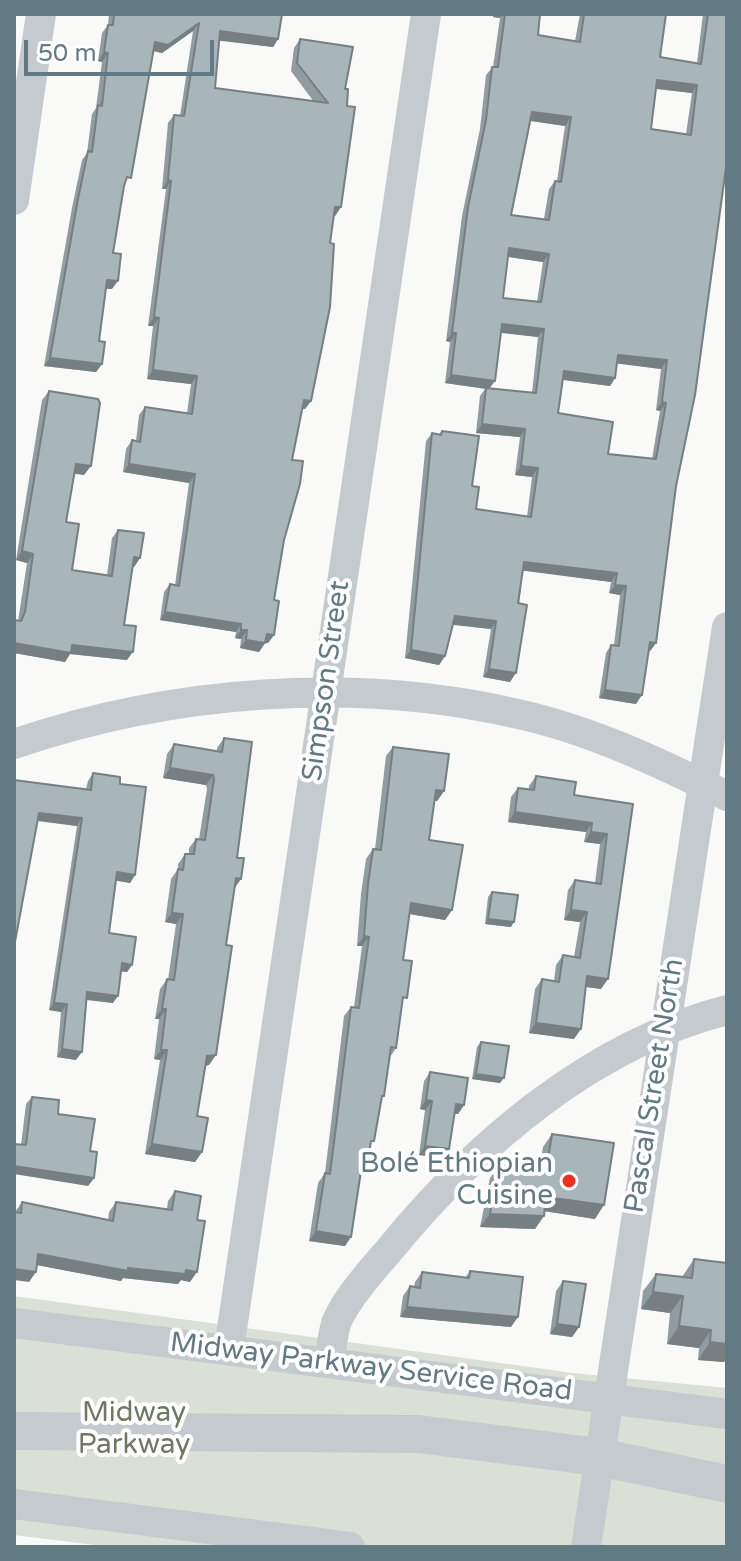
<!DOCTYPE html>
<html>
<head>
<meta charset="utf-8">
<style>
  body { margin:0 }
  #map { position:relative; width:741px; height:1561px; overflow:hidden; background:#f9f9f7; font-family:"Varela Round",sans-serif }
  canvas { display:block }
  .frame { position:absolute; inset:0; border:16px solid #627a84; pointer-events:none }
  .scale { position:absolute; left:24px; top:40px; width:190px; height:36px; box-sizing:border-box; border:4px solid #627a84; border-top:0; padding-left:10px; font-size:24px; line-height:28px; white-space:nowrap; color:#627a84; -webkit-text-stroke:6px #fff; paint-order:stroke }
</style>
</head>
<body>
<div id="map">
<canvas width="741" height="1561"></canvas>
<div class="frame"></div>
<div class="scale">50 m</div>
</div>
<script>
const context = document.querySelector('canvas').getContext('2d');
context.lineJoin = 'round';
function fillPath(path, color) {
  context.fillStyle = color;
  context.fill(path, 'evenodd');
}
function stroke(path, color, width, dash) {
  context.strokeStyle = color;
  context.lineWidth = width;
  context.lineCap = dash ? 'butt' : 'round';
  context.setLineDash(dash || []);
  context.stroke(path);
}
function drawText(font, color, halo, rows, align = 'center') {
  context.font = font + ' "Varela Round",sans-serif';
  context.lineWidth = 8;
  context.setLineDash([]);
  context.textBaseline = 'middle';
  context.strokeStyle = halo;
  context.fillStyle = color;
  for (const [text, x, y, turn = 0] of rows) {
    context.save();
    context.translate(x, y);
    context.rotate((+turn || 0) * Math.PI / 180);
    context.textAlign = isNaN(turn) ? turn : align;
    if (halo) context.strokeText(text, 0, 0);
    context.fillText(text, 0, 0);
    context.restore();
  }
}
fillPath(new Path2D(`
  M14,1296L573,1373L727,1388V1547H111L14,1535Z`), '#dae0d6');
stroke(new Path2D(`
  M14,200L41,14
  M14,744C172,690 355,676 518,714C591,730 660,763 727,796
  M14,1323L727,1414
  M229,1349L426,14
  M329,1363C332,1350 332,1334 337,1321C348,1296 373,1269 391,1248C477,1143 593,1044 727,1010
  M14,1504L350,1547
  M586,1547L727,627`), '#c4cacd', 30);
stroke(new Path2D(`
  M14,1431L418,1434L599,1457L727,1484`), '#c4cacd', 38);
fillPath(new Path2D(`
  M109,14H282L278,39L273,47L219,40L215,88L314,102L291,71L294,48L300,39L345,89L347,106L341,207L335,216L334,215L311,401L305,409H302L292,460L284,540L274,600V635L268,643H265L259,652L240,648L241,639L235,638L236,632L160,620L164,592L170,584L175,585L189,483L123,472L126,449L132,440L136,441L139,415L145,407L187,413L191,384L147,379L153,326H148L166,189H162L168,123L174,115L180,116L193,31L162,53L154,51L125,186H123L113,253L112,289H106L99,341L102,364L96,372L44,366L72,208L82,160L87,153L92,114L96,108L102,62L98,61L102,33L108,25Z
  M493,14H540L538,35L575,41L580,14H666L660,57L697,63L703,14H727L676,486L656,643L650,651H648L636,704L599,698L606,653L611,645H614L620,595L609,593L611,582L523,570L510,682L483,677L491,629L453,625L445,656L439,665L405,658L426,441L432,433L439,434L442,431L472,486L476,509L527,517L532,477L515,475L520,437L476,433L480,396L485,389L445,383L450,342L446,341L462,216L480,129L486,75L493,67L500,18L493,17ZM656,89L692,93L686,134L651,129ZM530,121L565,126L557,181H555L549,189L544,219L511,215ZM508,257L543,262L537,302L503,298ZM501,333L538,337L532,393L489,388ZM617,363L661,369L656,410L660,411L652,459L608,454L558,413L563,380L610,386L615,378Z
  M49,391L84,475L74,473L66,522L72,570L107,575L112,538L118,530L140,558L134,567H132L124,625L127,660L70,654L65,662L14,653V620L18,621L27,563L16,560L42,400Z
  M224,738L237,858L234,889L209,1065L205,1066L197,1116L202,1152L195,1162L145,1154L160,1060L154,1059L159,1019H155L160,989L167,979L168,980L176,924L165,922L171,879L178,869V864L185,854H189V848L196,839H199L207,789L206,785L163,778L167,754L174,744L217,751V748Z
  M393,747L444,791L437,801L434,800L429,840L452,910L445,920L409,914L403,960L402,1005L396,1048L390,1057L369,1149L361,1169L345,1246L309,1241L318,1183L325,1173L344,1016L351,1007H354L362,946H357L361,894L366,859L373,849H375L386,756Z
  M93,773L120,784L135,875L130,883L116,880L109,933L132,965L127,972L121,971L113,1003L86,1000L76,1060L57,1057L61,1012L49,1010L77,826L37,821L86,789L88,781Z
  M536,776L574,795L633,804L601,989L586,987L574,1039L529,1033L535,989L542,979L554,981L556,965L563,955L574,957L580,922L564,920L568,890L575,880L595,883L600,844L584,842L586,832L508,822L511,797L518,788L529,789V786Z
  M492,892L511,927L485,924L488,897Z
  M481,1042L500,1083L472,1079L477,1047Z
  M430,1072L464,1105L458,1114H455L443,1158L419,1155L425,1110L420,1109L424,1081Z
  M32,1097L58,1114L90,1151L94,1178L88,1186L21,1145L26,1104Z
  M552,1134L595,1219L545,1211L535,1229L480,1227L490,1178L499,1165L539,1171L543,1147Z
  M175,1191L197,1220L190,1282L181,1280L178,1284L123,1278L121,1281L37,1265L29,1282L15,1212L22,1202L108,1220L109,1212L116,1202L167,1209L168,1201Z
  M694,1259L727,1263V1358L724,1362L698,1360L699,1348L667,1344L670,1313L641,1309L643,1291L656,1274L682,1277Z
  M470,1271L511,1327L400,1317L403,1296L410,1286L414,1287L415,1282L422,1272L465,1278Z
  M563,1281L579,1327L572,1337L550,1334L556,1291Z`), '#909c9f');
fillPath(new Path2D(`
  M495,14H503L500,18L493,17Z
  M199,23L193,31L162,53L149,50L155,42Z
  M220,31L278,39L273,47L214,40Z
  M104,52L108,53L102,62L98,61Z
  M657,80L697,85L692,93L651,88Z
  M532,112L571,117L565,126L526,120Z
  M168,180L171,181L166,189H162Z
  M335,207H341L335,216L329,215Z
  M509,248L549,254L543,262L503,256Z
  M107,280L118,281L112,289L101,288Z
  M154,317L159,318L153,326H148Z
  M502,324L544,329L538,337L496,332Z
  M452,333H456L450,342L446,341Z
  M618,355L667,360L661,369L613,363Z
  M50,358L102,364L96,372L44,366Z
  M153,370L197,376L191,384L147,379Z
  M564,371L615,378L610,386L558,379Z
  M451,375L495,381L489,389L445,383Z
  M304,400L311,401L305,409L298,408Z
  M662,402L666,403L660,411L656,410Z
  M482,424L525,429L520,437L476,433Z
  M76,464L91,466L84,475L69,473Z
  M129,464L195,474L189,483L123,472Z
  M521,466L538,468L532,477L515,475Z
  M22,551L33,554L27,563L16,560Z
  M134,557L140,558L134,567L127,566Z
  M524,562L617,573L611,582L518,570Z
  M615,585L626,586L620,595L609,593Z
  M165,612L241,624L236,632L160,620Z
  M455,616L496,621L491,629L449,624Z
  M241,630H247L241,639L235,638Z
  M267,634L274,635L268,643L261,642Z
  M246,640L265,643L259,652L240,648Z
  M650,642L656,643L650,651L644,650Z
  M14,643L72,645L133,652L127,660L70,654L65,662L14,653Z
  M411,650L445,656L439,665L405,658Z
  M489,669L516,673L510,682L483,677Z
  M605,690L642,695L636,704L599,698Z
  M170,768L213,775L206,785L163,778Z
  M436,790L444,791L437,801L429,800Z
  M515,812L592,823L586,832L508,822Z
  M39,813L82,818L77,826L33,820Z
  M591,832L607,834L600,844L584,842Z
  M117,872L135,875L130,883L112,880Z
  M236,878L241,879L234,889Z
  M411,903L452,910L445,920L404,913Z
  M571,910L587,912L580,922L564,920Z
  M172,913L183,914L176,924L165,922Z
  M488,919L514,922L511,927L485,924Z
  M364,936L369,937L362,946H357Z
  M122,963L132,965L127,972L117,971Z
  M587,976L608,979L601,989L580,986Z
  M87,992L118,996L113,1003L82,999Z
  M54,1003L67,1004L61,1012L49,1010Z
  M162,1009H166L159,1019H155Z
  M536,1023L581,1029L574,1039L529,1033Z
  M62,1049L82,1052L76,1060L57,1057Z
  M161,1050H167L160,1060L154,1059Z
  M216,1055L209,1065L200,1066L207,1056Z
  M476,1074L504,1078L500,1083L472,1079Z
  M426,1100L432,1101L425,1110L420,1109Z
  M456,1104L464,1105L458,1114L450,1113Z
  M152,1144L202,1152L195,1162L145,1154Z
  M425,1146L449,1149L443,1158L419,1155Z
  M14,1166L94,1178L88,1186L14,1174Z
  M546,1197L604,1205L595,1219L537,1210Z
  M490,1214L544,1216L535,1229L480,1227Z
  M316,1231L351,1237L345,1246L309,1241Z
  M38,1254L128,1268L186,1270L197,1272L190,1282L181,1280L178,1284L123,1278L121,1281L31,1264Z
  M14,1269L36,1272L29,1282L14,1280Z
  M653,1292L683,1296L670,1313L641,1309Z
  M407,1307L518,1317L511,1327L400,1317Z
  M557,1324L579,1327L572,1337L550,1334Z
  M679,1326L711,1330L699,1348L667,1344Z
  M710,1342L727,1344V1358L724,1362L698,1360Z`), '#767f82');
const building = new Path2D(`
  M114,14H282L278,39L220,31L215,88L328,103L297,63L300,39L353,47L345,89H348L347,106L355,107L341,207H335L330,243L334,244L330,307L311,401L304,400L292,460L303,461L300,484L284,540L274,600L279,601L274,635L267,634L265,643L246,640L247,630H241V624L165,612L170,584L179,586L195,474L129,464L132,440L140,442L145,407L192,414L197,376L153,370L159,318L154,317L171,181L168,180L174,115L184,116L199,23L168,45L155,42L131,178L127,177L124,186L113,253L121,254L118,281L107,280L99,341L105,342L102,364L50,358L78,199L88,151L92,152L98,105L102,106L108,53L104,52L108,25H113Z
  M505,14H540L538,35L580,42L584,14H666L660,57L701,64L708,14H727V160L695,395L676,486L656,643L650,642L642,695L605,690L611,645L619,646L626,586L615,585L617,573L524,562L518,603L527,605L516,673L489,669L496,621L455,616L445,656L411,650L432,433L441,435L442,431L479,436L472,486L479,487L476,509L531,517L538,468L521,466L525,429L482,424L486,388L536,393L544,329L502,324L495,381L451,375L456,333H452L468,207L486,120L492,67H498ZM657,80L697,85L691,135L651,129ZM532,112L571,117L561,182L555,181L549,220L511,215ZM509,248L549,254L541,302L503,298ZM618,355L667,360L662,402L666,403L656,459L608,454L613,422L558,413L564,371L615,378Z
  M49,391L98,399L100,403L91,466L76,464L66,522L79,524L72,570L112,576L118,530L144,533L140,558L134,557L124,625L136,626L133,652L72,645L71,653L14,643V620L21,621L25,612L33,554L22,551Z
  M224,738L252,742L237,858H244L241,879L236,878L226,945L232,946L216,1055L207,1056L197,1116L208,1118L202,1152L152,1144L167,1050H161L166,1009H162L167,979L174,980L183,914L172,913L178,869L183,870L185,854H194L196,839L205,840L214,779L213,775L170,768L174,744L222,752Z
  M393,747L449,754L444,791L436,790L429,840L463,845L452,910L411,903L403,960L412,961L407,998L403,997L396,1048L391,1047L384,1096H382L374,1141H371L368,1159L363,1158L351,1237L316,1231L325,1173L330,1174L351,1007L359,1008L369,937L364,936L368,884L373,849L381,850Z
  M93,773L120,777V784L146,787L135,875L117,872L109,933L136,937L132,965L122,963L118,996L87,992L82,1052L62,1049L67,1004L54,1003L82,818L39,813L14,947V780L91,790Z
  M536,776L576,782L574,795L633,804L608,979L587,976L581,1029L536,1023L542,979L559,982L563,955L580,958L587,912L571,910L575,880L601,884L607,834L591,832L592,823L515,812L518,788L534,790Z
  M492,892L518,895L514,922L488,919Z
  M481,1042L509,1046L504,1078L476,1074Z
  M430,1072L468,1078L464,1105L456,1104L449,1149L425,1146L432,1101L426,1100Z
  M32,1097L59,1100L58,1114L95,1119L90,1151L97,1152L94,1178L14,1166V1144L26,1145Z
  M552,1134L614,1143L604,1205L546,1197L544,1216L490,1214L499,1165L546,1172Z
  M175,1191L201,1196L197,1220L205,1221L197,1272L186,1270L185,1274L128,1268V1271L38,1254L36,1272L14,1269V1212L21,1213L22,1202L113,1221L116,1202L172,1210Z
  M694,1259L727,1263V1344L710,1342L711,1330L679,1326L683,1296L653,1292L656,1274L692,1278Z
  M470,1271L523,1277L518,1317L407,1307L410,1286L420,1288L422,1272L469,1278Z
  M563,1281L586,1284L579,1327L557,1324Z`);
fillPath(building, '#a8b5b9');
stroke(building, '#767f82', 2);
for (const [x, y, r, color] of [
  [569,1181,8,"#ef2e22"]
]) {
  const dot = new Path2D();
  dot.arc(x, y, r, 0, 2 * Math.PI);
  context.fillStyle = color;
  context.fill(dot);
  stroke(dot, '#fff', 3);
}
drawText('28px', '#627a84', '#fff', [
  ["Simpson Street",327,681,-82],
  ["Pascal Street North",655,1086,-81],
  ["Midway Parkway Service Road",371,1368,7]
]);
drawText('28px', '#627a84', '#fff', [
  ["Bolé Ethiopian",553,1165],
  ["Cuisine",553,1197]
], 'right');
drawText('28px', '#6b7b62', '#fff', [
  ["Midway",134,1414],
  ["Parkway",134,1446]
]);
</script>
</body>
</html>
